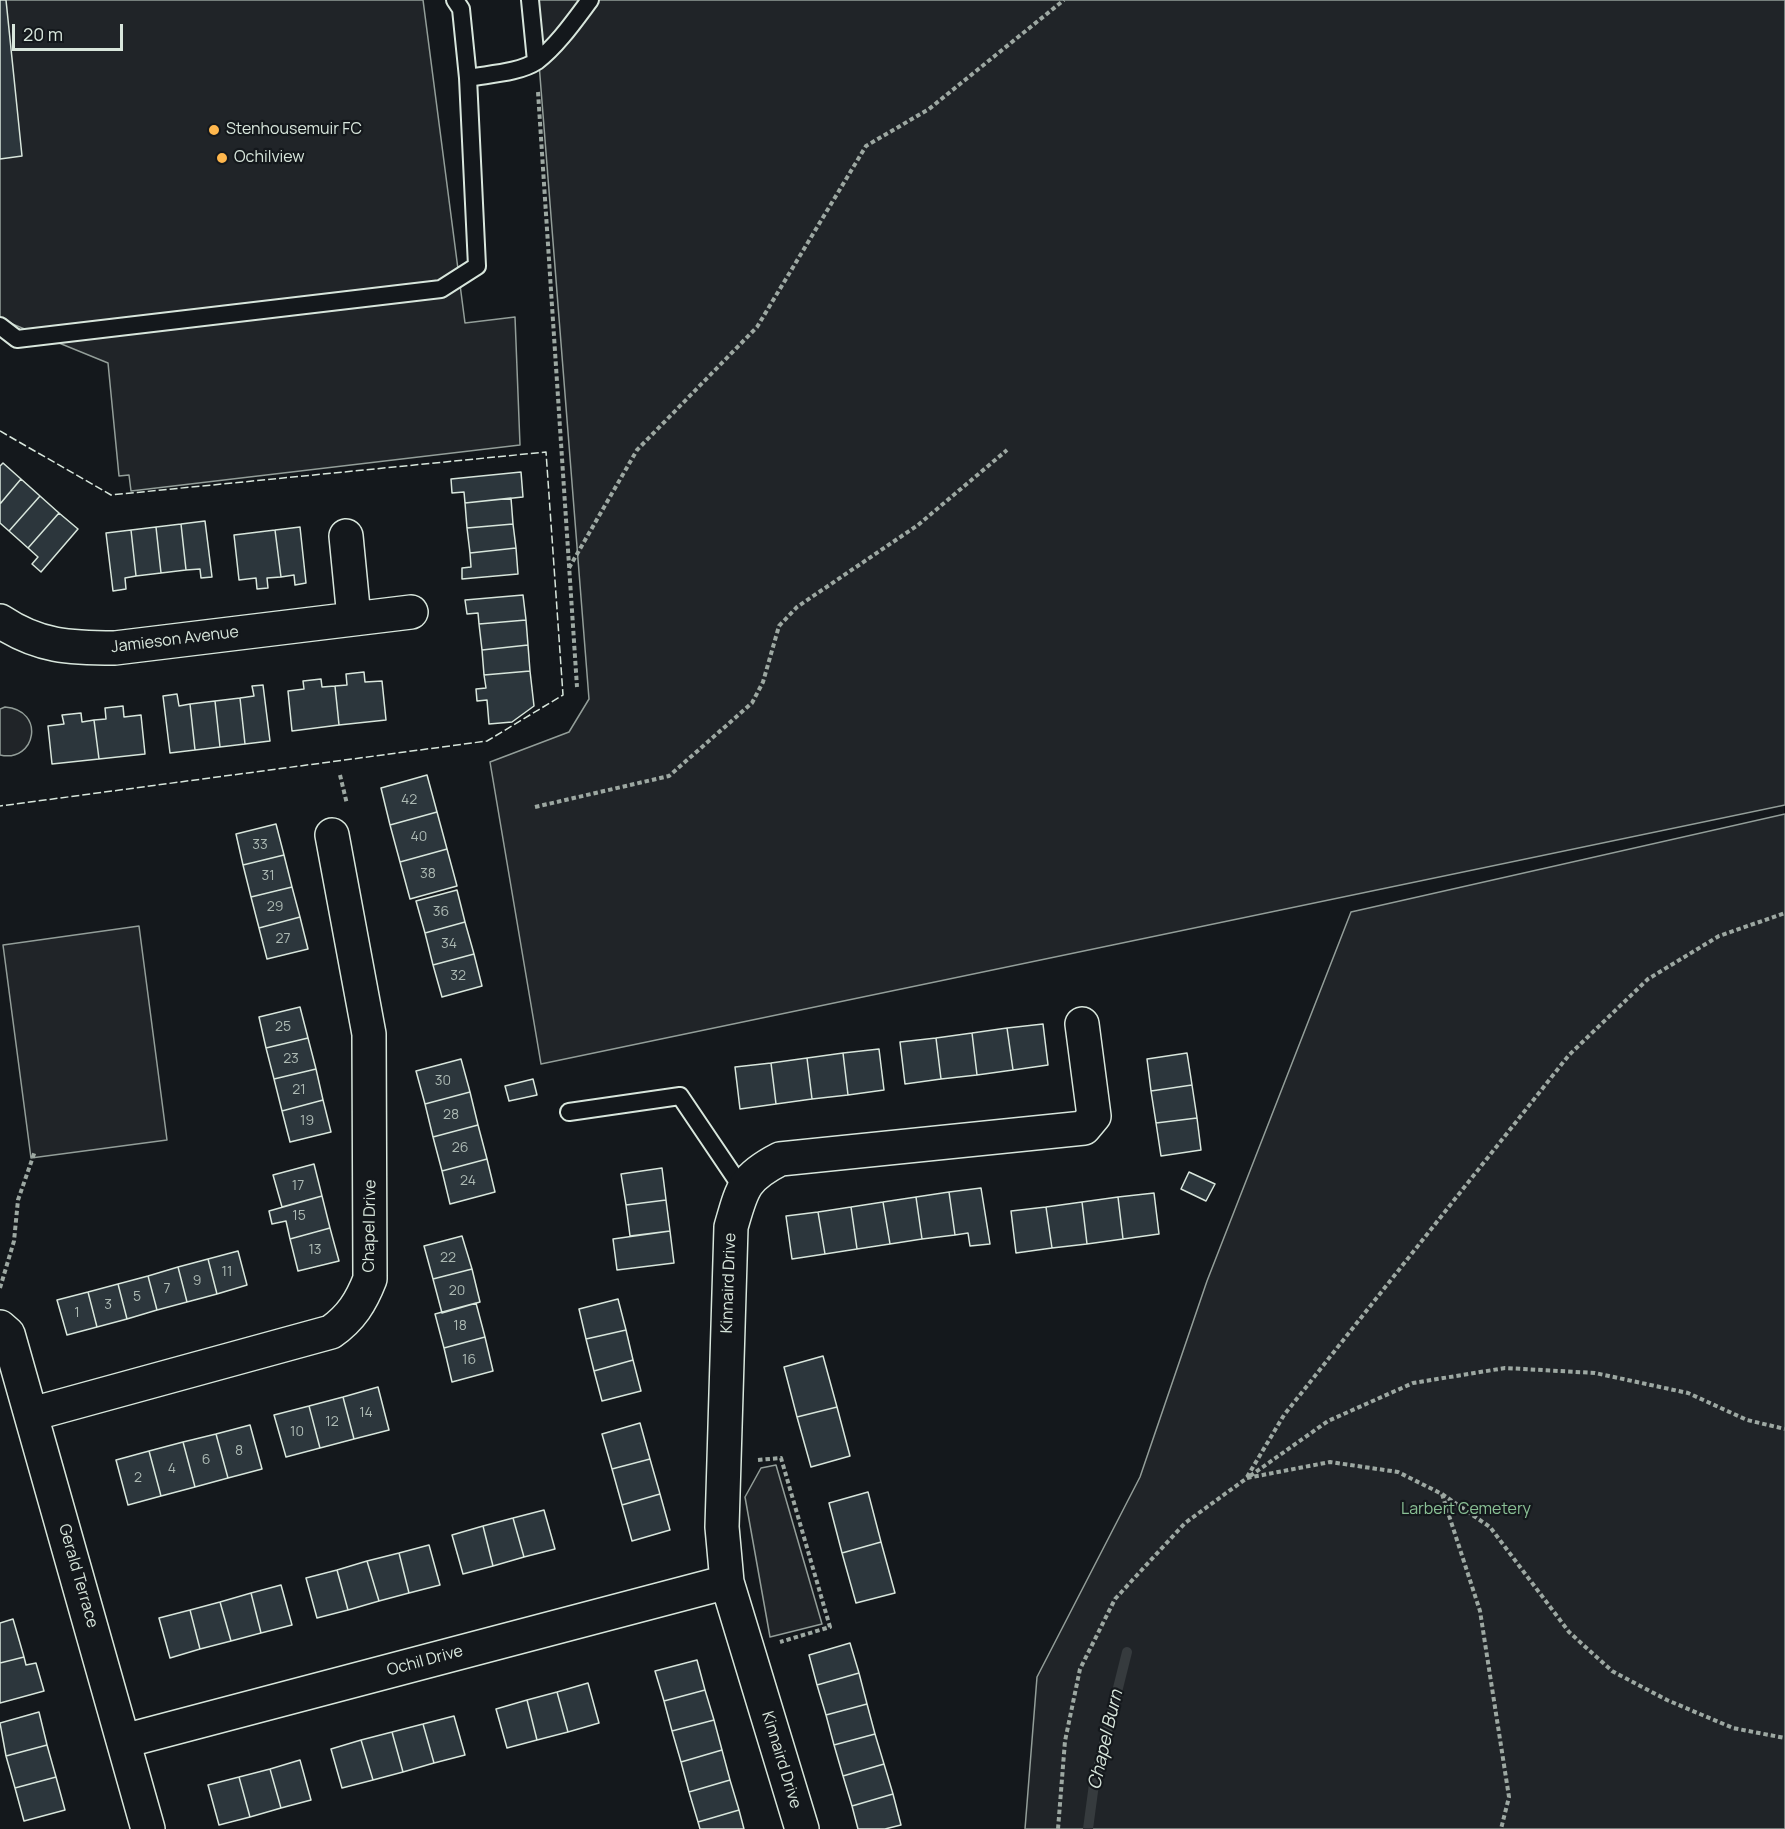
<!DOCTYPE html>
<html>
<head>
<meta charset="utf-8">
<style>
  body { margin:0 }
  #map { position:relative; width:1785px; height:1829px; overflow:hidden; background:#14181c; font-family:Manrope,sans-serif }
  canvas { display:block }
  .scale { position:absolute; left:12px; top:24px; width:111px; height:27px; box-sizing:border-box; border:3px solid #d8e6dc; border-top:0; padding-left:8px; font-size:18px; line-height:21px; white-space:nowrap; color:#d8e6dc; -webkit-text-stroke:4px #14181c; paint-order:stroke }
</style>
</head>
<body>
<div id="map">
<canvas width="1785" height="1829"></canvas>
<div class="scale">20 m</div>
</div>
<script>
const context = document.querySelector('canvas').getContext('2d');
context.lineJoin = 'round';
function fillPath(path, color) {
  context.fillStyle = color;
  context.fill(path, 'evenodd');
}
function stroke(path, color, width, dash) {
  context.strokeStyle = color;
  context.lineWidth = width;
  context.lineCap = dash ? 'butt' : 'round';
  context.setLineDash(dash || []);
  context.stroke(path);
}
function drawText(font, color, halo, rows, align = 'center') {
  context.font = font + ' Manrope,sans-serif';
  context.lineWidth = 4.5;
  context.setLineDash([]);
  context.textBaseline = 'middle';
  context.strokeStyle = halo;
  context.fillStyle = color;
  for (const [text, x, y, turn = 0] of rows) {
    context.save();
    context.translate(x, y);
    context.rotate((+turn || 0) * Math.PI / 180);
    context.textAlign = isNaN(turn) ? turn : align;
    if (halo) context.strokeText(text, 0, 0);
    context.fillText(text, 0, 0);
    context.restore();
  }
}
const green = new Path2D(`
  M0,0H423L465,323L515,317L520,445L131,491L129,475L119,476L108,363L0,319Z
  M534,0H1785V805L541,1064L490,762L569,732L589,699Z
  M5,707C46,710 36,763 0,755V709Z
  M1785,814V1829H1025L1037,1677L1140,1477L1207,1281L1351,912Z
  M139,926L167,1140L31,1158L3,945Z
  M776,1465L822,1624L770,1637L745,1497L761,1468Z`);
fillPath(green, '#202428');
stroke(green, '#939e99', 1.5);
stroke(new Path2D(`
  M1088,1829L1094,1784L1127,1652`), '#363b3e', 10);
const building = new Path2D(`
  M0,0H6L22,156L0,159Z
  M3,463L21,479L0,504V466Z
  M521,472L523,497L465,503L464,492L452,493L451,479Z
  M21,479L40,496L9,531L0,523V504Z
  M40,496L59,513L28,548L9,531Z
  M511,498L513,524L467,528L465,503Z
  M59,513L78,529L41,572L32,564L38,557L28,548Z
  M205,521L212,577L201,578L200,569L186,570L181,524Z
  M181,524L186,570L161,573L156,527Z
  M513,524L516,548L470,553L467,528Z
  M156,527L161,573L136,576L131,530Z
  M300,527L306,583L295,585L294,575L281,577L275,530Z
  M131,530L136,576L125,578L126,589L113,591L106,533Z
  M275,530L281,577L267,578L268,588L257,589L256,578L239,580L234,535Z
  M516,548L518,574L462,579V568L471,567L470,553Z
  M523,595L526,620L479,624L478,613L467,614L465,600Z
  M526,620L528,645L482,650L479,624Z
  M528,645L530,671L484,675L482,650Z
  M530,671L534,706L512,722L489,724L487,700L477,701L476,689L486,688L484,675Z
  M364,672L365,682L382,681L386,720L339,725L335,686L347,685L346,674Z
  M321,679L322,687L335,686L339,725L292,731L288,691L304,689L303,681Z
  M263,685L270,741L245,744L240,698L254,696L252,686Z
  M177,694L179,706L190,704L195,750L170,753L163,696Z
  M240,698L245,744L220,747L215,701Z
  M215,701L220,747L195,750L190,704Z
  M123,706L124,717L141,715L145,754L99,759L94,720L106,719L105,708Z
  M81,713L82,722L94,720L99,759L52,764L48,726L64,724L62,715Z
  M427,775L437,812L390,825L381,788Z
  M437,812L447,849L400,862L390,825Z
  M276,824L284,855L243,865L236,834Z
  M447,849L457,886L410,899L400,862Z
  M284,855L292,887L251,897L243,865Z
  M292,887L300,917L259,928L251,897Z
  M457,890L465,922L425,933L416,901Z
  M300,917L308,949L267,959L259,928Z
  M465,922L474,954L433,965L425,933Z
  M474,954L482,986L442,997L433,965Z
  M300,1007L308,1038L266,1048L259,1017Z
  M1043,1024L1048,1065L1013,1070L1007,1028Z
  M1007,1028L1013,1070L977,1075L972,1033Z
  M972,1033L977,1075L941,1079L936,1038Z
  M308,1038L316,1069L274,1079L266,1048Z
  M936,1038L941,1079L905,1084L900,1042Z
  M879,1049L884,1090L848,1095L843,1053Z
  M843,1053L848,1095L812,1099L807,1058Z
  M1187,1053L1192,1085L1151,1091L1147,1059Z
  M807,1058L812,1099L776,1104L771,1063Z
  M461,1059L470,1092L425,1104L416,1071Z
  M771,1063L776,1104L740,1109L735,1067Z
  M316,1069L323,1100L282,1111L274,1079Z
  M533,1079L537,1095L509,1101L505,1086Z
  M1192,1085L1197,1118L1156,1123L1151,1091Z
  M470,1092L478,1125L433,1137L425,1104Z
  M323,1100L331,1132L290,1142L282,1111Z
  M1197,1118L1201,1150L1161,1156L1156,1123Z
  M478,1125L487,1159L442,1171L433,1137Z
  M487,1159L495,1192L450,1204L442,1171Z
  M314,1164L322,1196L282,1207L273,1175Z
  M662,1168L666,1200L626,1205L621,1174Z
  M1189,1172L1215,1184L1206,1201L1181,1189Z
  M981,1188L990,1244L970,1246L968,1233L955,1235L949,1192Z
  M949,1192L955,1235L922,1239L916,1197Z
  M1154,1193L1159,1234L1123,1239L1118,1197Z
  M322,1196L330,1228L290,1239L286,1221L272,1224L269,1211Z
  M916,1197L922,1239L890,1244L883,1202Z
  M1118,1197L1123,1239L1087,1244L1082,1202Z
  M666,1200L670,1231L630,1236L626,1205Z
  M883,1202L890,1244L857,1249L851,1207Z
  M1082,1202L1087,1244L1052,1248L1046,1207Z
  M851,1207L857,1249L825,1254L818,1212Z
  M1046,1207L1052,1248L1016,1253L1011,1211Z
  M818,1212L825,1254L792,1259L786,1216Z
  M330,1228L339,1261L298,1271L290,1239Z
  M670,1231L674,1263L617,1270L613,1239Z
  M462,1236L472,1269L433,1279L424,1246Z
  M238,1251L247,1285L217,1294L208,1259Z
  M208,1259L217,1294L187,1302L178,1267Z
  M178,1267L187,1302L157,1310L148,1276Z
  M472,1269L480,1302L442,1313L433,1279Z
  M148,1276L157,1310L127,1319L118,1284Z
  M118,1284L127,1319L97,1327L88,1292Z
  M88,1292L97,1327L67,1335L57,1300Z
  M618,1299L626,1330L586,1339L579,1309Z
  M476,1303L485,1337L444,1348L435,1314Z
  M626,1330L633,1360L594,1371L586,1339Z
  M485,1337L493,1371L452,1382L444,1348Z
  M823,1356L837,1407L797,1417L784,1367Z
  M633,1360L641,1391L602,1401L594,1371Z
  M378,1387L389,1430L354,1439L343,1397Z
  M343,1397L354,1439L320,1448L309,1406Z
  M309,1406L320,1448L286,1457L274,1415Z
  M837,1407L850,1456L811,1467L797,1417Z
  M640,1423L650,1459L612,1469L602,1434Z
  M250,1425L262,1469L228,1478L216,1434Z
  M216,1434L228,1478L195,1487L183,1442Z
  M183,1442L195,1487L161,1496L149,1451Z
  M149,1451L161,1496L128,1505L116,1460Z
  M650,1459L660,1494L622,1505L612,1469Z
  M868,1492L881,1542L842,1553L829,1503Z
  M660,1494L670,1530L632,1541L622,1505Z
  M544,1510L555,1549L524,1557L513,1518Z
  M513,1518L524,1557L493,1566L483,1526Z
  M483,1526L493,1566L463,1574L452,1535Z
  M881,1542L895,1593L856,1603L842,1553Z
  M429,1545L440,1585L409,1593L399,1553Z
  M399,1553L409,1593L379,1601L367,1561Z
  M367,1561L379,1601L348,1610L337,1570Z
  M337,1570L348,1610L317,1618L306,1578Z
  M281,1585L292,1625L261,1633L251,1593Z
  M251,1593L261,1633L231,1641L220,1602Z
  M220,1602L231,1641L200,1649L190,1610Z
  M190,1610L200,1649L170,1658L159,1618Z
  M13,1619L24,1657L0,1663V1623Z
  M850,1643L859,1673L817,1685L809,1655Z
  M24,1657L26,1665L36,1663L44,1691L0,1703V1663Z
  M697,1660L705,1690L664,1701L655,1671Z
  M859,1673L867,1704L826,1715L817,1685Z
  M588,1683L599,1723L568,1732L557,1692Z
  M705,1690L714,1720L672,1731L664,1701Z
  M557,1692L568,1732L537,1740L527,1700Z
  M527,1700L537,1740L507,1748L496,1709Z
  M867,1704L875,1734L834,1745L826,1715Z
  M39,1712L47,1745L6,1756L0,1723Z
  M454,1716L465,1755L434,1763L423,1724Z
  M714,1720L722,1750L681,1762L672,1731Z
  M423,1724L434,1763L403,1772L392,1732Z
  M392,1732L403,1772L373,1780L361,1740Z
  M875,1734L884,1764L843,1776L834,1745Z
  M361,1740L373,1780L342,1788L331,1749Z
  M47,1745L56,1777L15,1788L6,1756Z
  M722,1750L730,1780L689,1792L681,1762Z
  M300,1760L311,1800L281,1808L270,1769Z
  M884,1764L893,1794L852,1806L843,1776Z
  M270,1769L281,1808L250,1817L239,1777Z
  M56,1777L65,1810L24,1821L15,1788Z
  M239,1777L250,1817L219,1825L208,1785Z
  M730,1780L739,1810L698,1822L689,1792Z
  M893,1794L901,1825L885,1829H858L852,1806Z
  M739,1810L744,1829H700L698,1822Z`);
fillPath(building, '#2c363c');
stroke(building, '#d8e6dc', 1.5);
const service = new Path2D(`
  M455,0L461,9L468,78
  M530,0L536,61
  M0,326L17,339L441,289L477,266L468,78C489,74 519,73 537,61C557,46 575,20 590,0
  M569,1112L680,1096L742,1188`);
const minor = new Path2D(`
  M346,536L354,618
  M0,621C39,647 70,648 115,648L411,612
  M0,1327L8,1334L148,1829
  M32,1414L331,1332C351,1318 361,1302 370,1279L369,1034L332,835
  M124,1741L727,1582
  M802,1829L727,1582L722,1527L731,1227C742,1189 743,1178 780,1159L1084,1128L1094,1116L1082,1024`);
stroke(service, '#d8e6dc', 20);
stroke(minor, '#d8e6dc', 36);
stroke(new Path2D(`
  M538,92L577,687
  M569,568L637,450L757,327L866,146L929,109L1064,0
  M340,775L347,804
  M535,807L669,776L752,703L763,682L779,626L797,607L918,525L1007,450
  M0,1288L14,1241L18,1200L35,1151
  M758,1460L781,1458L830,1627L780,1642
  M1250,1476L1328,1421L1413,1383L1505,1368L1595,1373L1688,1393L1747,1420L1785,1429
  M1247,1477L1284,1415L1569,1055L1648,979L1719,936L1785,913
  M1442,1494L1490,1527L1569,1632L1612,1671L1667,1700L1733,1728L1785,1738
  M1058,1829L1065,1741L1080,1669L1115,1599L1185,1523L1247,1478L1330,1462L1398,1472L1442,1494L1480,1611L1509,1797L1501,1829`), '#9da8a2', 4, [4.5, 3]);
stroke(service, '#14181c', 16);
stroke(minor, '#14181c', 33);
stroke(new Path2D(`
  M0,431L111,495L546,452L563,695L487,741L0,806`), '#d8e6dc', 1.5, [8, 3]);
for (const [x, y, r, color] of [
  [214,130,6,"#ffb74d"],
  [222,158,6,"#ffb74d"]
]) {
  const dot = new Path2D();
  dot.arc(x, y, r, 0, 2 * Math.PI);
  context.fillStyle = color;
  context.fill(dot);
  stroke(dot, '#14181c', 2);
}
drawText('14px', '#adbab4', null, [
  ["42",409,800],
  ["40",419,837],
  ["33",260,845],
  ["38",428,874],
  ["31",268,876],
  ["29",275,907],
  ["36",441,912],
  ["27",283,939],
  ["34",449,944],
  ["32",458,976],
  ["25",283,1027],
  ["23",291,1059],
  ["30",443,1081],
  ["21",299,1090],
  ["28",451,1115],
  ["19",307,1121],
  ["26",460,1148],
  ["24",468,1181],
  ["17",298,1186],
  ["15",299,1216],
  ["13",315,1250],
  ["22",448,1258],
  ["11",227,1272],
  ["9",197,1281],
  ["7",167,1289],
  ["20",457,1291],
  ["5",137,1297],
  ["3",108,1305],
  ["1",77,1313],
  ["18",460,1326],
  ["16",469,1360],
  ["14",366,1413],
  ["12",332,1422],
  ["10",297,1432],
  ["8",239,1451],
  ["6",206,1460],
  ["4",172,1469],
  ["2",138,1478]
]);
drawText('16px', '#d8e6dc', '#14181c', [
  ["Stenhousemuir FC",226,130],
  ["Ochilview",234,158]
], 'left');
drawText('16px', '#d8e6dc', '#14181c', [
  ["Jamieson Avenue",175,640,-7],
  ["Chapel Drive",370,1226,-89],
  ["Kinnaird Drive",729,1283,-88],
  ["Gerald Terrace",78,1576,74],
  ["Ochil Drive",425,1661,-15],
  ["Kinnaird Drive",781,1760,73]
]);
drawText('16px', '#8ac095', '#14181c', [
  ["Larbert Cemetery",1466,1510]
]);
drawText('italic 18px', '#d8e6dc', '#14181c', [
  ["Chapel Burn",1106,1740,-77]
]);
</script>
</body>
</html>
